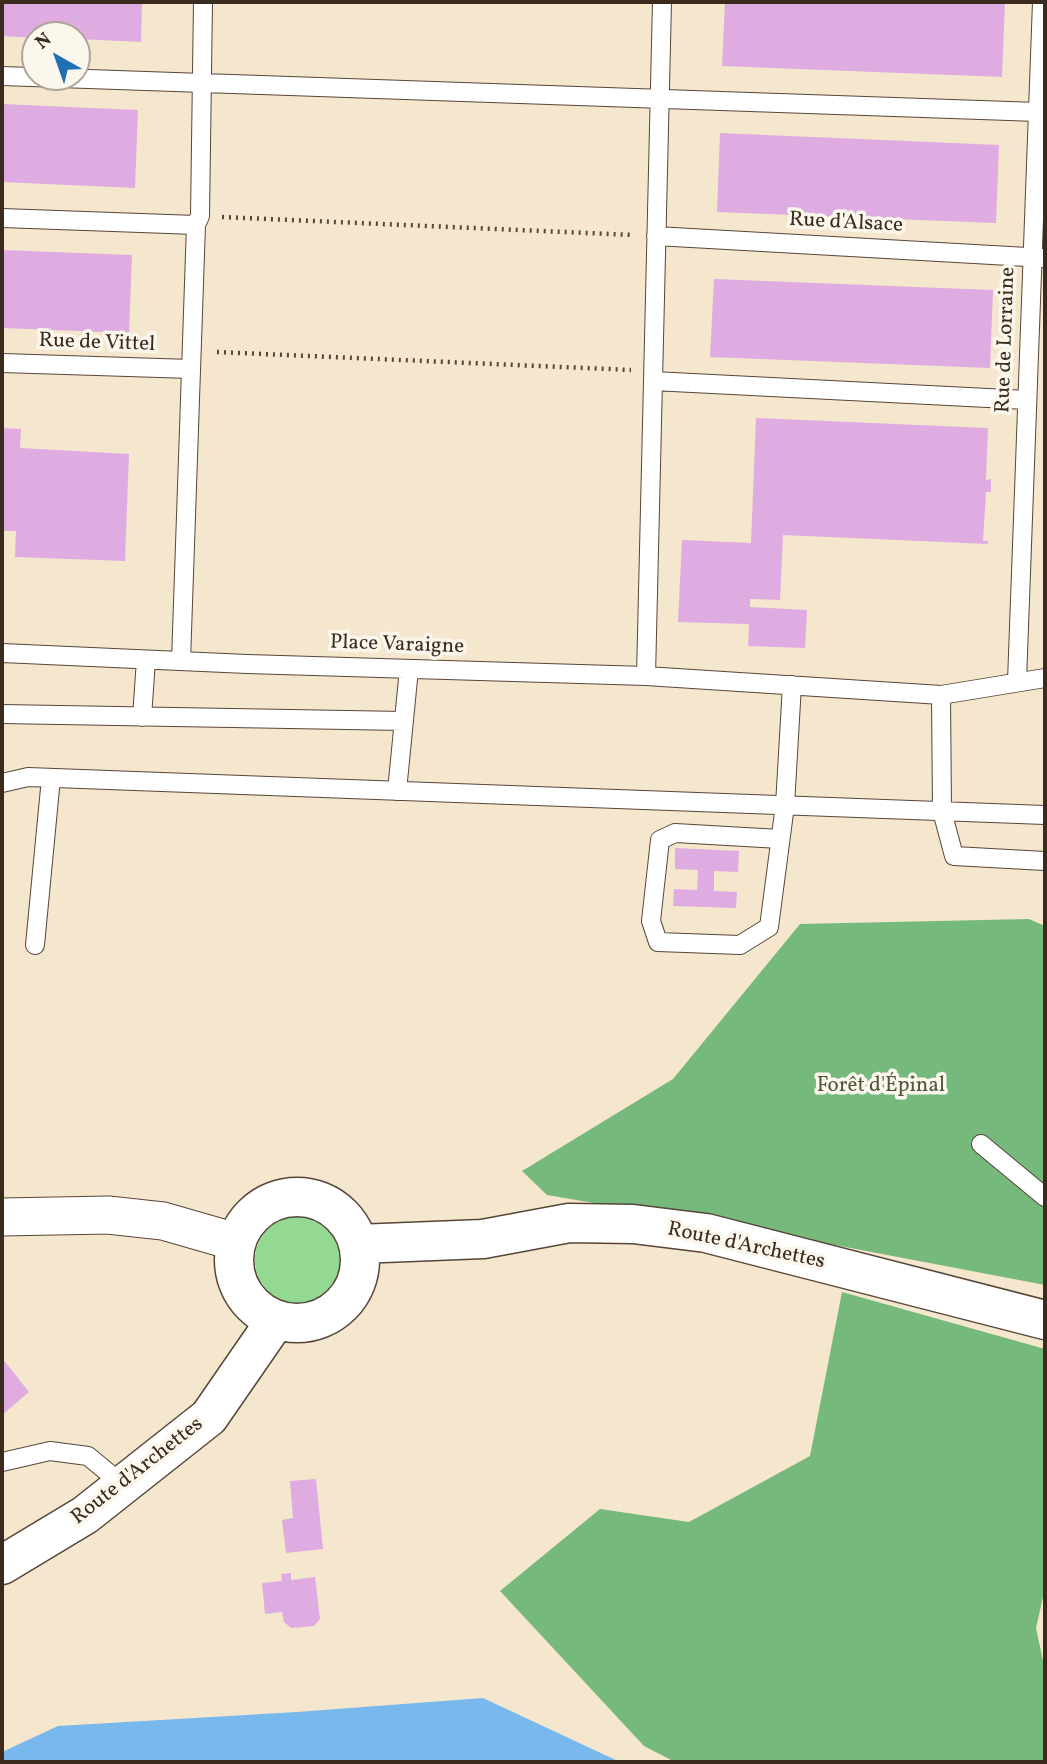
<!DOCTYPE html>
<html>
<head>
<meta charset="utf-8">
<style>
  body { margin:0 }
  #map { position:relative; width:1047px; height:1764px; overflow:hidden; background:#f5e6ce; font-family:Vollkorn,serif }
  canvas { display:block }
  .frame { position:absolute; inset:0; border:4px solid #3b2a1e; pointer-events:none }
  .north { position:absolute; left:21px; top:21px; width:70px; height:70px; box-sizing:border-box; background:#fbf7ec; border:2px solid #aea59a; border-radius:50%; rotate:320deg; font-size:19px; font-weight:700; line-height:28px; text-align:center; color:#3b2a1e }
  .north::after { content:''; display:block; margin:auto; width:24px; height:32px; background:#1f6fb2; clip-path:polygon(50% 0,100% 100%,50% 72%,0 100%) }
</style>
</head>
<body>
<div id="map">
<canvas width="1047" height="1764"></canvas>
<div class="frame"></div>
<div class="north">N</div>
</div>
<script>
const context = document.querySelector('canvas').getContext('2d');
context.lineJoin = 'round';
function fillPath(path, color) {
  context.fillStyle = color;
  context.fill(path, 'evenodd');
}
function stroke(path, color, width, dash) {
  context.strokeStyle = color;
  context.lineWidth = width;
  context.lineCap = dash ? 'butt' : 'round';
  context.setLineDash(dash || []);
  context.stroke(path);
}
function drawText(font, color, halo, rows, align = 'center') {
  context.font = font + ' Vollkorn,serif';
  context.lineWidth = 7;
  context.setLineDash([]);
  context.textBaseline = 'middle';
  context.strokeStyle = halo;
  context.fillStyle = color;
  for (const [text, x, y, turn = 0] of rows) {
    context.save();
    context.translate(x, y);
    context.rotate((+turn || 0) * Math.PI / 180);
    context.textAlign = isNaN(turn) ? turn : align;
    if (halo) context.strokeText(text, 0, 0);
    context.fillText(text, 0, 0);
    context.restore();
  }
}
fillPath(new Path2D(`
  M255 1260a45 45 0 1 1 90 0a45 45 0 1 1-90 0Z`), '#93d993');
fillPath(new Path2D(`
  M1029,919L1045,926V1285L798,1238L547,1195L522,1171L673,1079L800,924Z
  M842,1292L1045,1349V1588L1036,1628L1045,1670V1762H675L644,1746L500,1591L600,1509L689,1522L810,1456Z`), '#76b97d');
fillPath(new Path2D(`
  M483,1698L620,1762H2V1752L58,1726L297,1712Z`), '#78b8ec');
fillPath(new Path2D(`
  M2,2H142L141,42L77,39V35H35V38L2,36Z
  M725,2H1005L1002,77L722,66Z
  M2,104L138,110L135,188L2,182Z
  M720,133L999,145L996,223L717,212Z
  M2,250L132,255L129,333L2,328Z
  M714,279L993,290L990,368L710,357Z
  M756,418L988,428L986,480L991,479V492H986L983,541H988V544L783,535L780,600L750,599V607L807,610L805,648L748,646L749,624L678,622L682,540L751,543Z
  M2,428L21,429L20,448L129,454L125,561L15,557L16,531H4V541H2Z
  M675,848L739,851L738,872L714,871V891L737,892L736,908L673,906L674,889L697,890L698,870L675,869Z
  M2,1358L29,1392L2,1415Z
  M316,1479L323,1549L286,1553L282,1520L293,1518L290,1481Z
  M291,1573V1580L315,1577L320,1619L314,1626L291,1628L284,1622L282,1612L265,1614L262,1583L282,1581L281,1574Z`), '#deace1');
const service = new Path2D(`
  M2,76L1038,112
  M2,218L196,225
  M656,236L1045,258
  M2,363L191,369
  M653,381L1027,400
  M2,653L247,664L646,676L941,695L1045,678
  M181,661L196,225L200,216L203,2
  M646,676L662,2
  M1017,681L1042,2
  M941,695L942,811L954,856L1045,861
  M2,714L404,721
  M142,717L146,660
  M2,783L28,777L1045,815
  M397,791L409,669
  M780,839L675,833L660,840L651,921L658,942L740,945L769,927L785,805L792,685
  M35,945L51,778
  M981,1144L1045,1197
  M2,1462L50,1451L88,1456L123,1485`);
const minor = new Path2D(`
  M2,1217L108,1215L163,1221L236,1242`);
const tertiary = new Path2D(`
  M234 1260a63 63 0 1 1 126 0a63 63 0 1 1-126 0Z
  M358,1244L483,1239L569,1223L633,1224L706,1233L1045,1320
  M2,1565L85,1515L209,1417L276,1320`);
stroke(service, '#574638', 20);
stroke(minor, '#574638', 39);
stroke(tertiary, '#574638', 41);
stroke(new Path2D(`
  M222,217L633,235
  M217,352L631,370`), '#574638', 4.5, [2, 5]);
stroke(service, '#fff', 18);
stroke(minor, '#fff', 37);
stroke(tertiary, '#fff', 38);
drawText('21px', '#3b2a1e', '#fbf7ec', [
  ["Rue d'Alsace",846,224,3],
  ["Rue de Lorraine",1007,340,-88],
  ["Rue de Vittel",97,344,2],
  ["Place Varaigne",397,646,2],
  ["Route d'Archettes",746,1247,12],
  ["Route d'Archettes",138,1472,-38]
]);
drawText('21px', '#51563b', '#fbf7ec', [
  ["Forêt d'Épinal",881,1087]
]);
</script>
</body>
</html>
